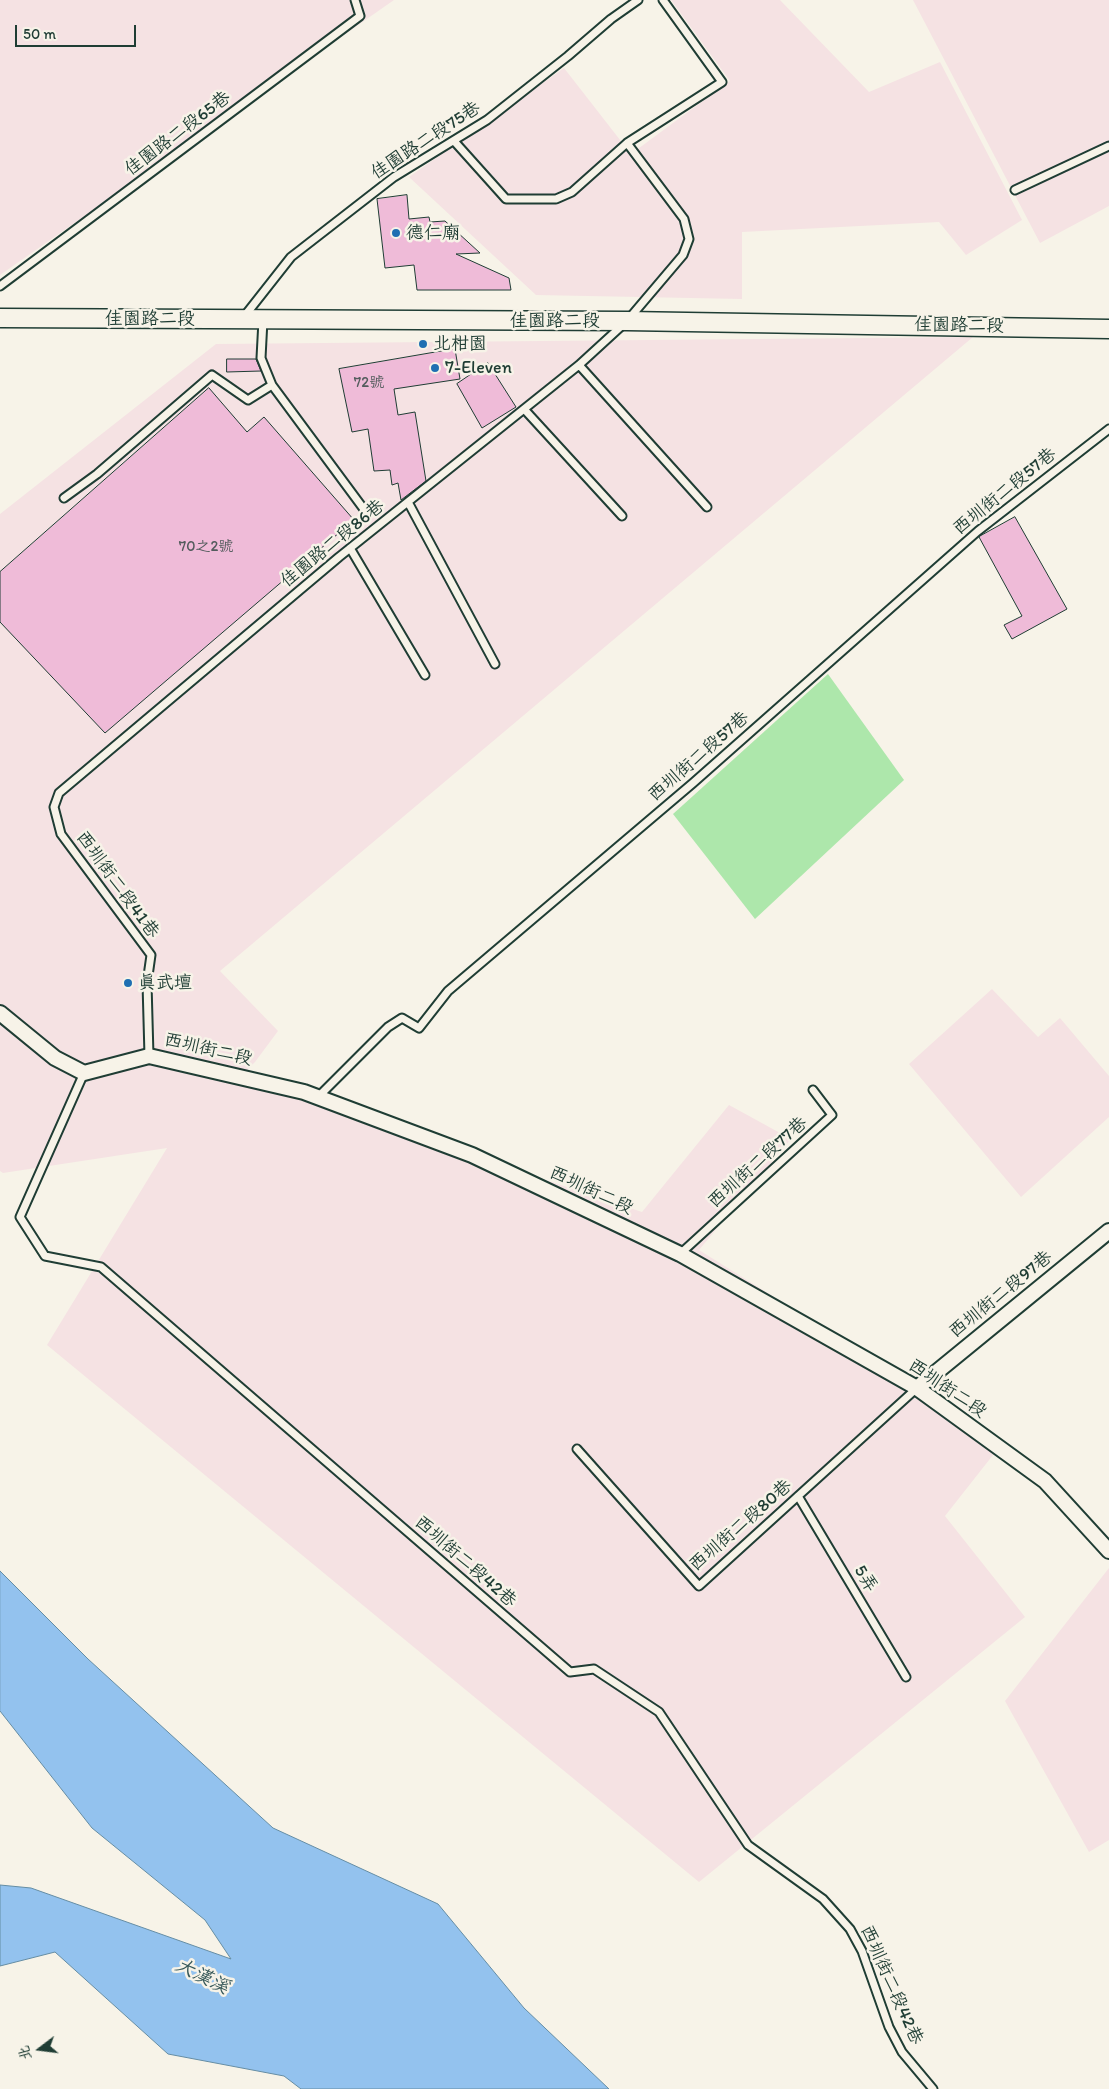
<!DOCTYPE html>
<html>
<head>
<meta charset="utf-8">
<style>
  body { margin:0 }
  #map { position:relative; width:1109px; height:2089px; overflow:hidden; background:#f7f3e8; font-family:Itim,"LXGW WenKai TC",sans-serif }
  canvas { display:block }
  .north { position:absolute; left:15px; top:2024px; width:50px; height:50px; -webkit-text-stroke:4px #f7f3e8; paint-order:stroke; rotate:255deg; font-size:14px; font-weight:700; line-height:20px; text-align:center; color:#1f3d34 }
  .north::after { content:''; display:block; margin:auto; width:18px; height:22px; background:#1f3d34; clip-path:polygon(50% 0,100% 100%,50% 72%,0 100%) }
  .scale { position:absolute; left:15px; top:25px; width:121px; height:22px; box-sizing:border-box; border:2px solid #1f3d34; border-top:0; padding-left:6px; font-size:15px; line-height:18px; white-space:nowrap; color:#1f3d34; -webkit-text-stroke:4px #f7f3e8; paint-order:stroke }
</style>
</head>
<body>
<div id="map">
<canvas width="1109" height="2089"></canvas>
<div class="north">北</div>
<div class="scale">50 m</div>
</div>
<script>
const context = document.querySelector('canvas').getContext('2d');
context.lineJoin = 'round';
function fillPath(path, color) {
  context.fillStyle = color;
  context.fill(path, 'evenodd');
}
function stroke(path, color, width, dash) {
  context.strokeStyle = color;
  context.lineWidth = width;
  context.lineCap = dash ? 'butt' : 'round';
  context.setLineDash(dash || []);
  context.stroke(path);
}
function drawText(font, color, halo, rows, align = 'center') {
  context.font = font + ' Itim,"LXGW WenKai TC",sans-serif';
  context.lineWidth = 5;
  context.setLineDash([]);
  context.textBaseline = 'middle';
  context.strokeStyle = halo;
  context.fillStyle = color;
  for (const [text, x, y, turn = 0] of rows) {
    context.save();
    context.translate(x, y);
    context.rotate((+turn || 0) * Math.PI / 180);
    context.textAlign = isNaN(turn) ? turn : align;
    if (halo) context.strokeText(text, 0, 0);
    context.fillText(text, 0, 0);
    context.restore();
  }
}
fillPath(new Path2D(`
  M0,0H394L0,275Z
  M671,0H780L869,92L940,62L1022,220L966,255L939,222L742,232V299L536,295L409,177L564,68L631,154L730,81Z
  M913,0H1109V206L1040,243Z
  M973,337L220,971L278,1031L255,1062L239,1078L642,1212L729,1105L791,1139L699,1250L1004,1441L945,1516L1025,1617L699,1882L47,1345L167,1148L3,1173L0,1171V514L216,344Z
  M992,989L1038,1037L1060,1018L1109,1076V1117L1021,1197L909,1064Z
  M1109,1568V1840L1089,1852L1005,1701Z`), '#f5e2e3');
fillPath(new Path2D(`
  M828,674L904,780L755,919L673,814Z`), '#ade7ab');
const water = new Path2D(`
  M0,1571L88,1659L273,1828L438,1904L524,2008L609,2089H301L284,2076L168,2054L55,1952L0,1966V1885L31,1888L231,1959L205,1920L92,1828L0,1711Z`);
fillPath(water, '#93c2ee');
stroke(water, '#658da4', 1);
const building = new Path2D(`
  M407,195L409,219L429,217L430,222L445,221L480,253L456,254L509,278L511,290H417L414,265L385,268L377,199Z
  M455,349L460,379L394,389L398,415L415,412L426,481L401,500L398,483L392,485L390,470L374,471L368,429L352,432L339,369Z
  M227,359H256L261,371L227,372Z
  M488,363L516,407L482,428L457,384Z
  M209,388L247,432L264,417L354,520L105,733L0,622V572Z
  M1015,517L1067,609L1012,639L1004,625L1022,616L979,537Z`);
fillPath(building, '#efbbd8');
stroke(building, '#1f3d34', 1);
const service = new Path2D(`
  M454,141L506,199H556L572,192L627,143L722,82L663,0
  M1015,190L1109,146
  M0,286L360,16L355,0
  M243,318L291,257L394,177L487,120L568,56L611,19L638,0
  M263,320L261,358L272,385L363,508
  M579,365L707,507
  M524,409L622,516
  M64,498L97,474L212,375L248,400L272,385
  M408,502L495,664
  M350,548L425,675
  M149,1056L147,983L151,955L61,834L54,807L59,793L339,557L579,365L627,321L683,255L689,239L684,219L627,143
  M84,1073L20,1217L45,1256L101,1267L570,1672L594,1669L659,1712L748,1845L823,1899L850,1929L862,1951L889,2027L902,2052L933,2089
  M318,1097L388,1027L402,1018L419,1028L448,991L693,783L978,531L1109,429
  M680,1254L832,1115L813,1090
  M577,1449L699,1586L917,1388
  M798,1496L906,1677`);
const minor = new Path2D(`
  M0,1013L55,1058L84,1073L149,1056L304,1092L472,1155L680,1254L917,1388L1045,1481L1109,1551
  M917,1388L1109,1231`);
const tertiary = new Path2D(`
  M0,318L627,321L1109,329`);
stroke(service, '#1f3d34', 11);
stroke(minor, '#1f3d34', 18);
stroke(tertiary, '#1f3d34', 21);
stroke(service, '#f7f3e8', 7);
stroke(minor, '#f7f3e8', 14);
stroke(tertiary, '#f7f3e8', 18);
for (const [x, y, r, color] of [
  [396,233,5,"#1f6fb2"],
  [423,344,5,"#1f6fb2"],
  [435,368,5,"#1f6fb2"],
  [128,983,5,"#1f6fb2"]
]) {
  const dot = new Path2D();
  dot.arc(x, y, r, 0, 2 * Math.PI);
  context.fillStyle = color;
  context.fill(dot);
  stroke(dot, '#f7f3e8', 2);
}
drawText('15px', '#535c5d', null, [
  ["72號",369,383],
  ["70之2號",206,547]
]);
drawText('18px', '#1f3d34', '#f7f3e8', [
  ["佳園路二段65巷",178,134,-37],
  ["佳園路二段75巷",426,141,-33],
  ["佳園路二段",150,319],
  ["佳園路二段",555,321],
  ["佳園路二段",959,326,1],
  ["西圳街二段57巷",1005,492,-39],
  ["佳園路二段86巷",333,544,-39],
  ["西圳街二段57巷",699,757,-41],
  ["西圳街二段41巷",117,885,54],
  ["西圳街二段",208,1050,13],
  ["西圳街二段77巷",758,1163,-42],
  ["西圳街二段",591,1191,25],
  ["西圳街二段97巷",1001,1295,-39],
  ["西圳街二段",947,1389,34],
  ["西圳街二段80巷",741,1526,-41],
  ["西圳街二段42巷",465,1562,41],
  ["5弄",865,1579,59],
  ["西圳街二段42巷",891,1985,66]
]);
drawText('18px', '#1f3d34', '#f7f3e8', [
  ["德仁廟",406,233],
  ["北柑園",433,344],
  ["7-Eleven",445,368],
  ["真武壇",138,983]
], 'left');
drawText('italic 19px', '#365859', '#f7f3e8', [
  ["大漢溪",202,1977,26]
]);
</script>
</body>
</html>
